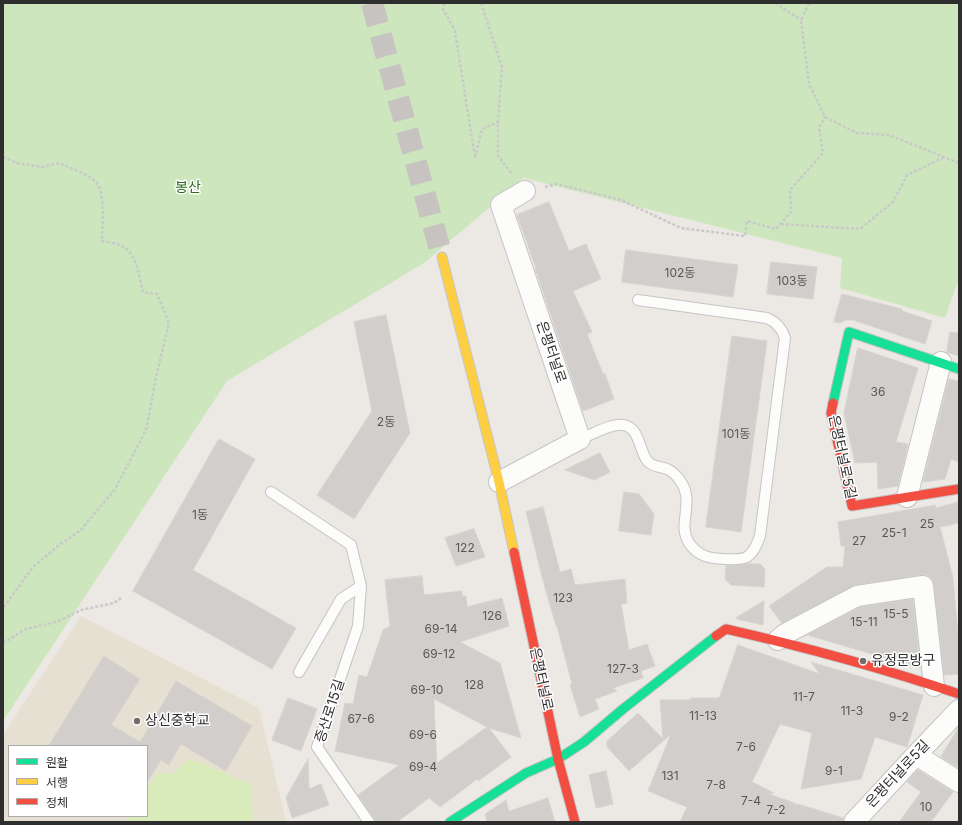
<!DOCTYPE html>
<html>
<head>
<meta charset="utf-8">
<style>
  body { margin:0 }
  #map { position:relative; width:962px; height:825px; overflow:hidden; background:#ece8e4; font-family:Inter,"Noto Sans KR",sans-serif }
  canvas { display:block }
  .frame { position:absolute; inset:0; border:4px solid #2e2e2e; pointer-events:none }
  .legend { position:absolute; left:8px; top:745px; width:140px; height:72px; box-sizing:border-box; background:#fff; border:1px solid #ababab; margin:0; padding:5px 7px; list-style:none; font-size:12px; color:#2e2e2e }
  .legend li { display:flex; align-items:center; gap:8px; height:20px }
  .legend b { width:20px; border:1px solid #ababab }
</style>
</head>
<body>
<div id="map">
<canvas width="962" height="825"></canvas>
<div class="frame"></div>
<ul class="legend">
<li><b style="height:5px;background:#16e098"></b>원활</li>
<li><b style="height:5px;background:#ffcf43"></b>서행</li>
<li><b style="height:5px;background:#f24e42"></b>정체</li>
</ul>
</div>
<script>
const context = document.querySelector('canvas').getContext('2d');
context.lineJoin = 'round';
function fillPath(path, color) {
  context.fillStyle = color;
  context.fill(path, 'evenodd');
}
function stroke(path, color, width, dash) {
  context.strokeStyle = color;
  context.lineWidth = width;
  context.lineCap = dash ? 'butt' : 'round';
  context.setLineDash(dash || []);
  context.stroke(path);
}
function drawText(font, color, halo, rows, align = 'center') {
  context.font = font + ' Inter,"Noto Sans KR",sans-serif';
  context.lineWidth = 3;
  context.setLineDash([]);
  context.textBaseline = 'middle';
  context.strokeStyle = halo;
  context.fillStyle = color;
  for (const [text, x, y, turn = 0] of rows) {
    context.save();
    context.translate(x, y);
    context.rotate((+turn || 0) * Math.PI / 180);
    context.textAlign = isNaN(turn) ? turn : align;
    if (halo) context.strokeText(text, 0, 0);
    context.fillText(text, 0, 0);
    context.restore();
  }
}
fillPath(new Path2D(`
  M81,616L259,708L286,822H3V735ZM9,746H147V816H9Z`), '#e6e0d3');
fillPath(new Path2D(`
  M3,3H959V278L945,318L840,288L842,258L524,178L424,263L227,381L3,721Z`), '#cee6be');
fillPath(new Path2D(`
  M188,760L199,762L251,784L253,822H125L129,816H147V788L157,773H175L182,764Z`), '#d9eabb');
const building = new Path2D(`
  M549,202L569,251L586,244L601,279L573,291L592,332L587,334L603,374H605L614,399L583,411L535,268H536L517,215Z
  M626,250L738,265L733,297L622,282Z
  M771,262L817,267L813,299L767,294Z
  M842,294L902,309V311L932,321L925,344L853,320H846L840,323L834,322Z
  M386,315L410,433L354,519L317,495L372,411L354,322Z
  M950,332L959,333V356L947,352Z
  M732,336L767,341L741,532L706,527Z
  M858,348L918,368L896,442L908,444L898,486L878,489L877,462L855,463L844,413Z
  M949,379L959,381V462L951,459L945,479L923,482Z
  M219,439L255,459L193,570L296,628L272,669L133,591Z
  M600,453L610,472L594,480L565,470Z
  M624,492L639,494L654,514L651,535L619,531Z
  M959,502V523L940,527L953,578L959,645V674L944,675L934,585L932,579L927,575H921L855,585L782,623L769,606L827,567H843L845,546H841L838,522L936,505L935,508Z
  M543,507L560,572L571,569L575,585L625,579L627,603L621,604L629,650L647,644L655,666L641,671L643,678L613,688L617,691L595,699L599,709L580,717L570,685L572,684L557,626H556L542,577L526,512Z
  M474,529L485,557L456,566L445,538Z
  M747,564H760L765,569L764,587L731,585L725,579L726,566Z
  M422,576L424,595L462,591V596H466L467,607L502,598L509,626L460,642L500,663L521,738L489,728L511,757L478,781L477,779L440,807L429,798L397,822H375L374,818L358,795L399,765L335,751L345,703L353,704L359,675L367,677L383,630L390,626L385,580ZM434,699L487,727L437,763Z
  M913,599L920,668L807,635L861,607Z
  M764,601L763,625L737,619L736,618Z
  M738,645L820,674L811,662L923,695L907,747L875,737L861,779L801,789L812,733L780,724L752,782L774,793L768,794L789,801L798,805V804L843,818V822H680L687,807L648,791L671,734L629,771L607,747V741L638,713L663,739L660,700H691V698H719Z
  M104,656L140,679L111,725L140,742L176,681L252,726L226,771L181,744L169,765L161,760L147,782V746H49Z
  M288,698L317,709L301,751L272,740Z
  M959,727V768L941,757Z
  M308,759L309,789L321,784L329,805L292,818L286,798Z
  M918,770L953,792L931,822H899L921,792L907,782Z
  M606,771L613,804L596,808L589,775Z
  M548,798L555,822H487L485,814L506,800L509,811Z`);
fillPath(building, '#d1cecb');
stroke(building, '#d7d4d0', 1);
stroke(new Path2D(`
  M372,3L442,257`), '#c6c3c0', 22, [22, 11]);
const lane = new Path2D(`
  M580,439C591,435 612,423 623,425C639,427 639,448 646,459C651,467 659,466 667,469C676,473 685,485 686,495C689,512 679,527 689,543C692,548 699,554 705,556C712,559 740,561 747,557C754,552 757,544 760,536L785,338C782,328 776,322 767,318L638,300
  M271,492L351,545L361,586L358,626L317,747L369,822
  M299,672L341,599L361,586`);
const street = new Path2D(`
  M499,482L580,439L501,205L525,191
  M907,497L941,362
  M778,640L785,634L857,596L923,586L934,686
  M916,755L959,782
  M854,822L916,755L959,710`);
const fast = new Path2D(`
  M833,403L849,332L959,369
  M450,822L526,773L558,759L584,742L623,709L716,636`);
const slow = new Path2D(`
  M442,257L499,482L514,552`);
const jam = new Path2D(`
  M833,403L831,413L852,506L959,489
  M514,552L558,759L575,822
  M716,636L726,629C805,647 882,668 959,694`);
stroke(lane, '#c5c4c5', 12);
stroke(street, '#c5c4c5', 22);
stroke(fast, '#c5c4c5', 11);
stroke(slow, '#c5c4c5', 11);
stroke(jam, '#c5c4c5', 11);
stroke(new Path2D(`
  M444,3L443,9L455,31L475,158L482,129L498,122
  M481,3L502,67L498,122V156L512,174
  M775,3L801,20
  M809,3L801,20L809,84L825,117L857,133L889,135L959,163
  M3,157L17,163L42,167L59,163C70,168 88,174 96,182C106,193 102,227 102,241C107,242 115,243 120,245C137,252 139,276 143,292L157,294L169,323L157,373L146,430L115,489L80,531L59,545L33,567L3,608
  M545,187L557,184L621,200L681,228L745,236L747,221L776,229L791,212L790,190L823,153L819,128L825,117
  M781,224L860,229L893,202L907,175L943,158
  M3,643L26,629L56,622L81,610L114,603L121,598`), '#c9c9c8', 2.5, [3, 2]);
stroke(lane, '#fcfcfb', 10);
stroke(street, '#fcfcfb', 20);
stroke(fast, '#16e098', 9);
stroke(slow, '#ffcf43', 9);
stroke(jam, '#f24e42', 9);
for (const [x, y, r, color] of [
  [863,661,4,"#706f6e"],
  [137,721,4,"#706f6e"]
]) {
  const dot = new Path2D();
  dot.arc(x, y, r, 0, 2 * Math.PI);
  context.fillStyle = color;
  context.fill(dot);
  stroke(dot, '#fff', 1.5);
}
drawText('12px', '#585857', null, [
  ["102동",680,273],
  ["103동",792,281],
  ["36",878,392],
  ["2동",386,422],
  ["101동",736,434],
  ["1동",200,515],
  ["25",927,524],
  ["25-1",894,533],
  ["27",859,541],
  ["122",465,548],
  ["123",563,598],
  ["15-5",896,614],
  ["126",492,616],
  ["15-11",864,622],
  ["69-14",441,629],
  ["69-12",439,654],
  ["127-3",623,669],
  ["128",474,685],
  ["69-10",427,690],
  ["11-7",804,697],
  ["11-3",852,711],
  ["11-13",703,716],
  ["9-2",899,717],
  ["67-6",361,719],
  ["69-6",423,735],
  ["7-6",746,747],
  ["69-4",423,767],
  ["9-1",834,771],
  ["131",670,776],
  ["7-8",716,785],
  ["7-4",751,801],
  ["10",926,807],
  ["7-2",776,810]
]);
drawText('14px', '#2c6e1b', '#fff', [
  ["봉산",188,188]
]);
drawText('14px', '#2e2e2e', '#fff', [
  ["은평터널로",551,352,71],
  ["은평터널로5길",842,457,78],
  ["은평터널로",541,679,78],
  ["증산로15길",330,711,-72],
  ["은평터널로5길",898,774,-47]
]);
drawText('14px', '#2e2e2e', '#fff', [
  ["유정문방구",871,661],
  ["상신중학교",145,721]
], 'left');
</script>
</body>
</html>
